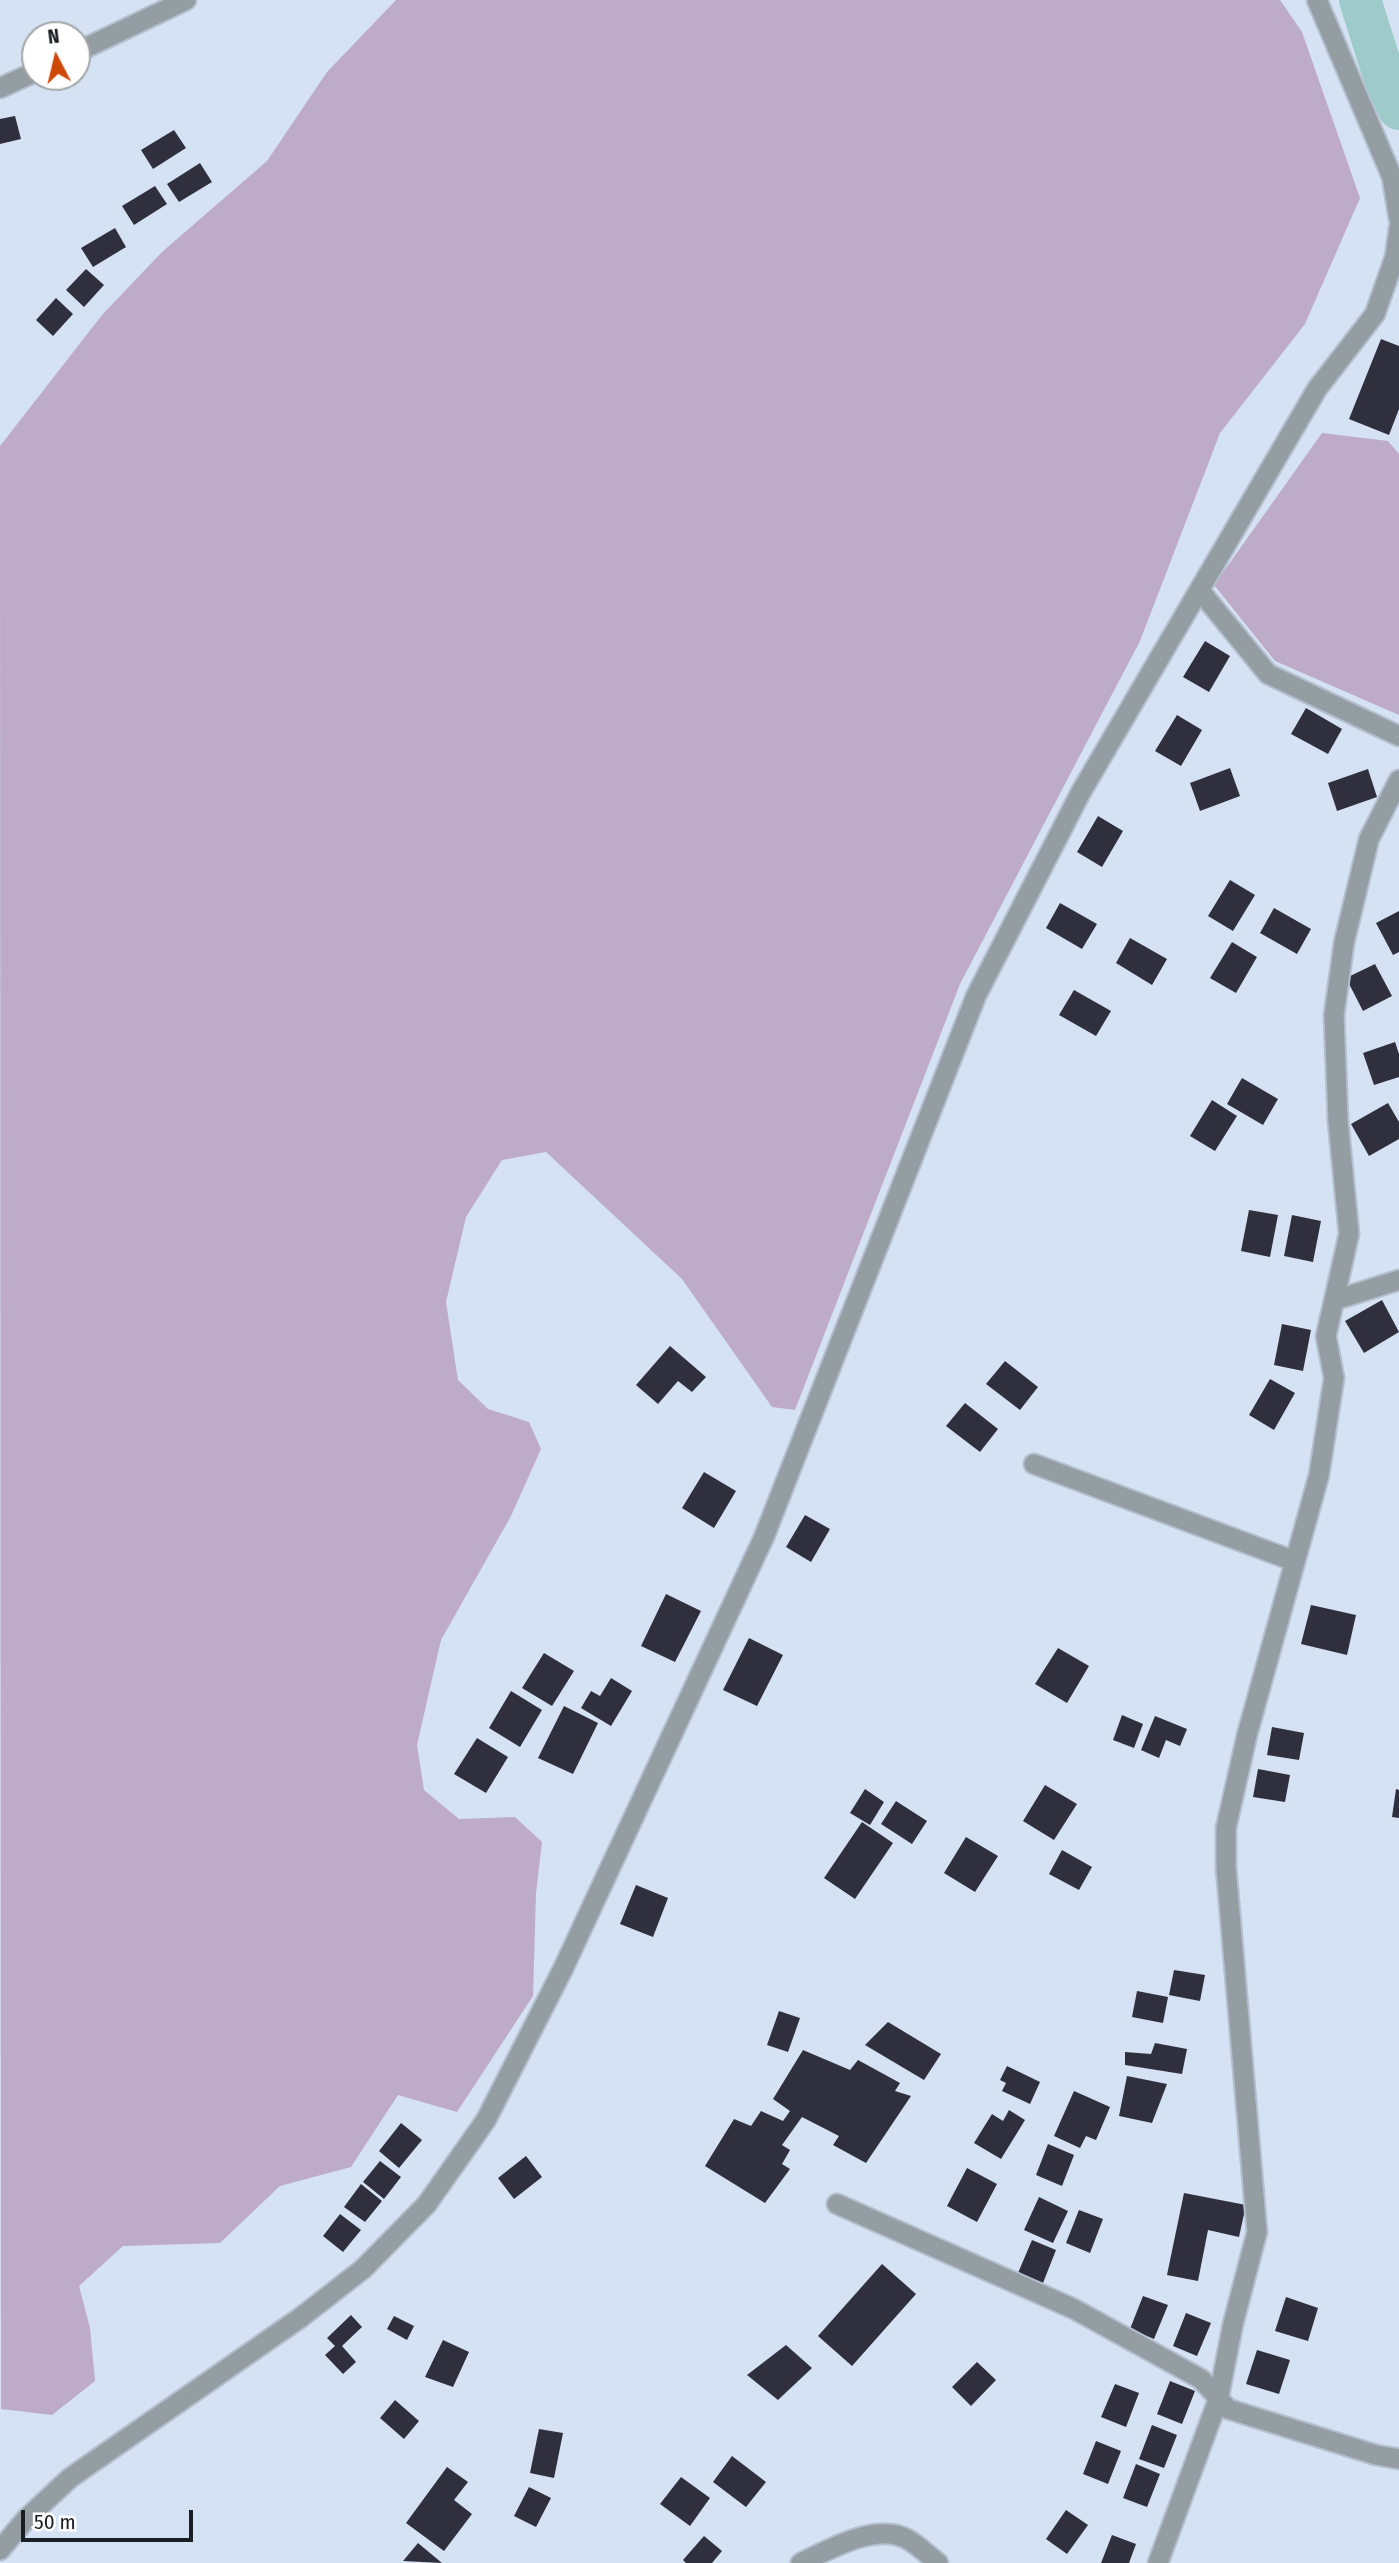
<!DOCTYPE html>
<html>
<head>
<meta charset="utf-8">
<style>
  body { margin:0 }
  #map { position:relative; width:1399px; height:2563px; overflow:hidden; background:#d5e2f4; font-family:"Fira Sans Condensed",sans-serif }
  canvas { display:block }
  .north { position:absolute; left:21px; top:21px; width:70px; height:70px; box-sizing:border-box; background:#fff; border:2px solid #a3a5a8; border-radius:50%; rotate:353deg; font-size:19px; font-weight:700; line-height:28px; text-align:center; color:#1a1f25 }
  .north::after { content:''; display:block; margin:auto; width:24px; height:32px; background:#ce4808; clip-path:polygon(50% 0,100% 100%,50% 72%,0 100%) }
  .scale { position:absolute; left:21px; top:2510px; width:172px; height:32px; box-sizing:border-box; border:4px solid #1a1f25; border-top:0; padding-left:9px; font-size:21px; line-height:24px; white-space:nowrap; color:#1a1f25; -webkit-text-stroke:5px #fff; paint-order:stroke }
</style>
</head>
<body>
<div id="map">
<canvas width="1399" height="2563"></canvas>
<div class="north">N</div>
<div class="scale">50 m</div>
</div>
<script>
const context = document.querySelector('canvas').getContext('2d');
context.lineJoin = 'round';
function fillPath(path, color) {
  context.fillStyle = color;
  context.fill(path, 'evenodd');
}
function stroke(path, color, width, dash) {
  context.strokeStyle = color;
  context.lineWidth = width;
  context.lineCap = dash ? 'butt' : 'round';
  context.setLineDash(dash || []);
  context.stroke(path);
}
fillPath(new Path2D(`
  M396,0H1280L1302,32L1360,198L1305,324L1220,433L1140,641L960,984L795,1410L772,1407L682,1279L546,1152L502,1160L466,1217L446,1302L458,1380L488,1409L529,1422L541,1449L511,1516L441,1640L417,1745L424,1790L459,1819L515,1817L542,1842L536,1893L533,1996L457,2112L398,2095L351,2167L280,2186L220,2243L123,2246L79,2286L90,2328L95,2381L52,2415L1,2409L0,446L102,315L162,252L267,161L327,72Z
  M1322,433L1388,441L1399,454V715L1275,661L1214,585Z`), '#bdabc8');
stroke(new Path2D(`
  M1360,0L1385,79L1399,109`), '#9ecaca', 42);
fillPath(new Path2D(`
  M15,116L21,139L0,144V119Z
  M174,130L186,148L153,169L141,150Z
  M200,163L212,182L179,202L167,184Z
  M155,186L167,204L134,225L122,206Z
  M115,228L126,247L93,267L81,248Z
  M86,269L104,285L84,307L66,290Z
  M56,298L73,314L53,336L36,320Z
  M1381,339L1399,346V409L1389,435L1349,419Z
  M1205,641L1230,656L1209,692L1183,677Z
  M1306,708L1342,729L1328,754L1291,734Z
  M1177,715L1202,730L1181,766L1155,751Z
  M1230,768L1240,796L1200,811L1190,783Z
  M1368,769L1377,797L1337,811L1328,783Z
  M1098,816L1123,831L1102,867L1077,852Z
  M1230,880L1255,895L1233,931L1208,916Z
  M1060,903L1097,924L1082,949L1046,928Z
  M1274,908L1311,929L1297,954L1260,933Z
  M1399,911V952L1393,955L1376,923Z
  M1130,938L1167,959L1152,985L1116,963Z
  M1232,942L1257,957L1236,993L1210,978Z
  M1375,964L1392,996L1363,1011L1346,978Z
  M1074,990L1111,1011L1096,1036L1059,1015Z
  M1395,1042L1399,1054V1077L1374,1085L1363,1053Z
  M1242,1078L1278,1099L1263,1125L1227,1104Z
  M1212,1100L1237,1116L1215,1151L1190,1136Z
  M1388,1103L1399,1122V1139L1369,1156L1351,1124Z
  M1249,1210L1278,1215L1270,1257L1241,1251Z
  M1292,1215L1321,1221L1313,1262L1284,1256Z
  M1382,1300L1399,1332L1364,1353L1345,1321Z
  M1282,1324L1311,1330L1303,1371L1274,1365Z
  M670,1346L706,1377L692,1392L678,1381L658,1404L636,1385Z
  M1005,1361L1038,1387L1020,1410L986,1384Z
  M1270,1379L1295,1393L1274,1430L1249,1415Z
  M965,1403L998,1429L980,1452L946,1426Z
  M704,1472L736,1491L714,1528L682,1508Z
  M805,1515L830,1529L811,1562L786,1547Z
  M666,1594L701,1611L675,1662L641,1646Z
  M1311,1605L1356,1615L1347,1655L1301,1644Z
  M749,1638L783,1655L757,1706L723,1690Z
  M1058,1648L1089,1666L1067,1703L1035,1684Z
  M544,1653L574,1671L552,1706L522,1688Z
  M611,1678L632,1691L611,1726L581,1708L591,1691L600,1696Z
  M511,1691L542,1710L520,1747L489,1728Z
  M564,1706L598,1723L573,1774L538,1758Z
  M1122,1715L1143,1724L1134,1748L1113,1740Z
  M1155,1716L1187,1729L1180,1746L1166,1740L1159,1758L1141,1750Z
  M1272,1727L1304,1733L1299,1760L1267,1755Z
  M477,1738L508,1757L486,1793L454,1774Z
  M1258,1769L1290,1775L1285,1802L1253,1797Z
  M1045,1785L1077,1804L1054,1840L1023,1821Z
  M865,1789L884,1802L870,1825L850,1813Z
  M1396,1789L1399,1790V1818L1392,1817Z
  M896,1801L927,1821L912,1844L881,1824Z
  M862,1822L893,1843L855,1899L824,1878Z
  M966,1837L998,1856L975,1892L944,1873Z
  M1062,1850L1092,1867L1079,1890L1049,1874Z
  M636,1885L668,1898L653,1937L620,1924Z
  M1174,1970L1205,1975L1200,2001L1169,1995Z
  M1137,1991L1168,1997L1163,2023L1132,2017Z
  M779,2011L800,2018L788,2052L767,2045Z
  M888,2022L941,2054L924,2080L865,2045Z
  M1155,2043L1187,2049L1182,2074L1125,2065V2052L1151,2054Z
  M803,2050L850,2070L858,2060L900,2083L895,2091L911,2096L866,2163L833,2145L839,2136L802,2117L782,2145L790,2150L782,2164L790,2169L765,2203L705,2166L734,2119L751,2126L761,2111L783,2121L790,2111L773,2099Z
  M1007,2066L1040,2082L1030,2104L1002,2091L1006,2083L1000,2080Z
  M1127,2076L1167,2084L1152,2123L1119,2116Z
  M1074,2091L1110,2107L1096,2140L1086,2136L1080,2148L1054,2136Z
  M1009,2110L1025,2120L1001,2159L974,2143L992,2114L1003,2121Z
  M401,2123L422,2140L399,2168L379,2151Z
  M1048,2144L1074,2155L1062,2186L1036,2175Z
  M526,2156L542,2177L514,2199L498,2178Z
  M380,2161L401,2177L384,2199L363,2182Z
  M967,2168L997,2184L977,2222L947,2206Z
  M361,2184L382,2201L365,2222L344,2207Z
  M1184,2193L1246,2205L1239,2237L1208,2230L1198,2281L1167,2275Z
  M1039,2197L1068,2211L1053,2243L1024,2230Z
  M1079,2210L1103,2219L1090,2253L1066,2243Z
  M340,2214L361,2230L343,2252L323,2236Z
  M1032,2240L1056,2250L1043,2283L1018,2273Z
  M882,2264L916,2294L852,2366L818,2336Z
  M1143,2296L1168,2305L1154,2339L1130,2329Z
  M1286,2297L1318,2308L1308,2341L1275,2331Z
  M1186,2313L1211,2323L1197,2356L1173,2346Z
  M351,2315L362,2327L342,2346L356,2362L343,2374L325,2355L335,2346L327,2338Z
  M394,2316L414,2326L407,2340L387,2329Z
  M443,2340L469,2352L453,2387L425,2377Z
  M786,2345L812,2368L778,2400L747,2375Z
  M1257,2350L1290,2360L1279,2394L1246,2384Z
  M977,2362L996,2380L971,2406L952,2387Z
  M1170,2381L1195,2391L1182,2424L1157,2414Z
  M1115,2384L1139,2393L1126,2427L1101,2417Z
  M395,2400L419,2421L404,2439L380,2418Z
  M1152,2425L1177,2435L1164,2468L1139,2459Z
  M539,2429L563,2433L554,2478L530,2473Z
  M1096,2441L1121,2451L1108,2484L1083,2474Z
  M732,2456L766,2482L746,2507L713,2482Z
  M1136,2464L1160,2474L1147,2507L1123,2498Z
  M447,2467L468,2482L454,2500L472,2514L444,2551L406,2523Z
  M681,2477L710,2498L690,2526L660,2504Z
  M529,2487L551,2498L536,2527L514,2516Z
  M1066,2510L1088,2525L1067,2554L1046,2539Z
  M1112,2535L1136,2544L1129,2563H1101Z
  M704,2536L722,2551L712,2563H686L683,2560Z
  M418,2543L442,2563L403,2561Z`), '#2f2f3e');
const minor = new Path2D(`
  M1201,592L1268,674L1399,736
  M1335,1300L1399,1280
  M1034,1464L1294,1561
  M837,2204L1074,2309L1201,2379L1228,2409L1376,2455L1399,2459
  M801,2563C828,2550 876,2522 907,2539C918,2545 928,2555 938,2563
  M1158,2563L1218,2400L1233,2324L1257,2232L1226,1867V1828L1247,1735L1319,1475L1334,1378L1326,1336L1349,1234L1338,1121L1334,1015L1344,943L1369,839L1399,780`);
const tertiary = new Path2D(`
  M1317,0L1392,177L1399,219
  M77,52L186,0
  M0,88L35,72
  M0,2550L26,2519L70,2478L300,2318L363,2269L427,2204L486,2120L563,1969L764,1537L976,996L1081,792L1317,389L1375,314L1395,257L1399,228`);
stroke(minor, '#b3bfcf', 23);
stroke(tertiary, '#b3bfcf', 23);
stroke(minor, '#949da1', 19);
stroke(tertiary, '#949da1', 19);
</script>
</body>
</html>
